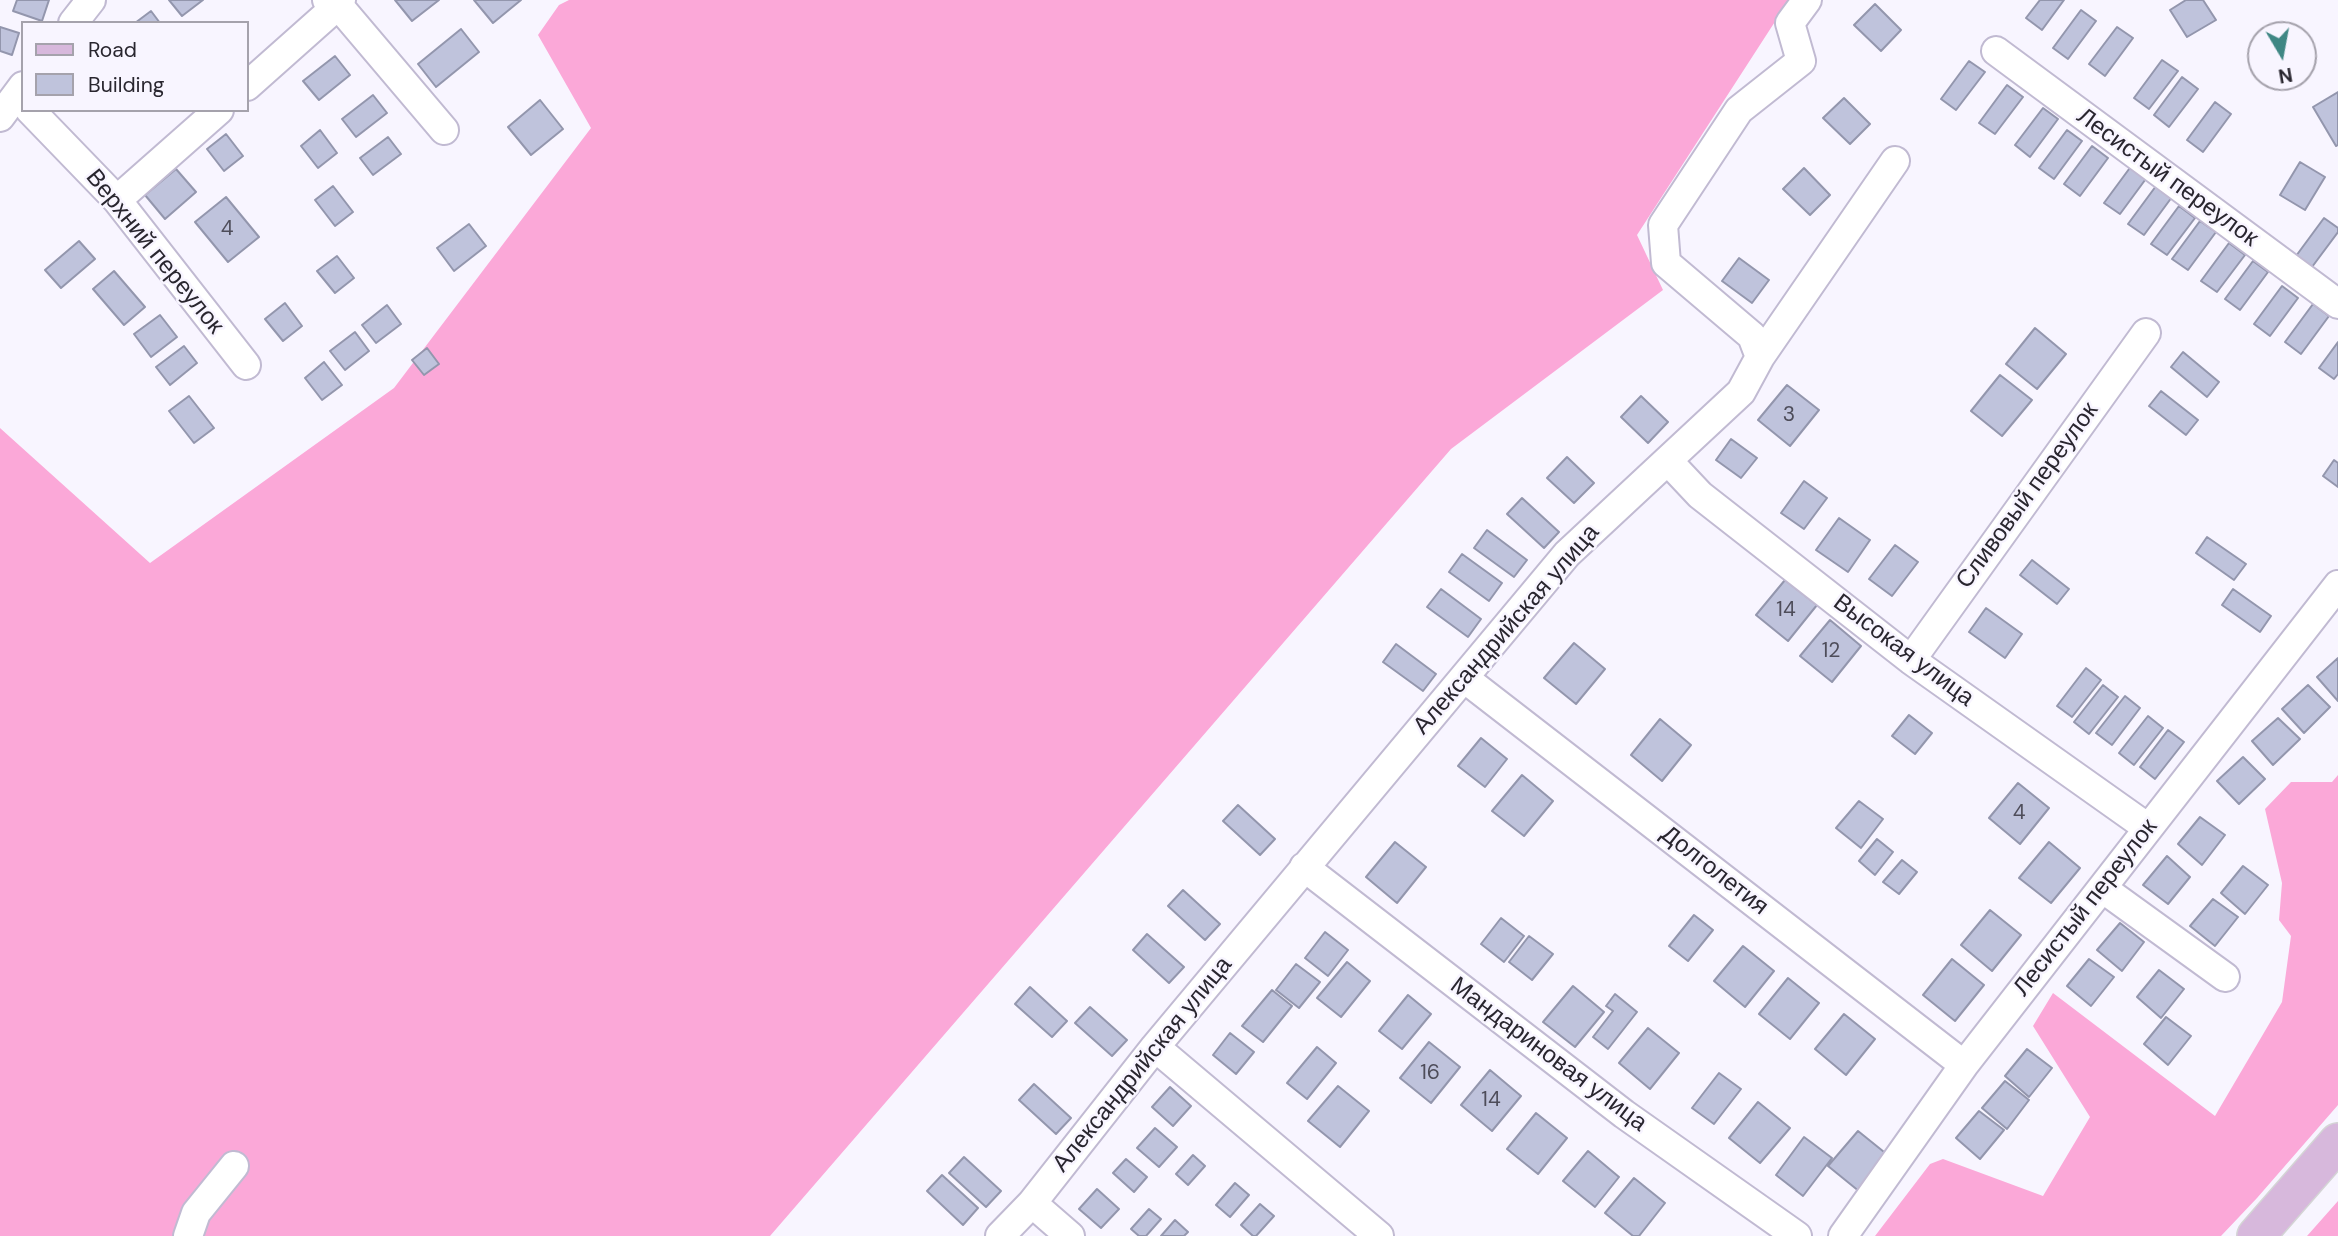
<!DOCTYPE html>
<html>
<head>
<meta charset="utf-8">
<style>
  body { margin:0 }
  #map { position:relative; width:2338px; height:1236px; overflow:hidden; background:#f8f5ff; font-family:"DM Sans",sans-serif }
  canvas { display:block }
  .legend { position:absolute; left:21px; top:21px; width:228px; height:91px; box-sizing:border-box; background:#f8f5ff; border:2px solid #a5a2ac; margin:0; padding:9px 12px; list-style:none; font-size:21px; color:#29262f }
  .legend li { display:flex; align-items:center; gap:14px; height:35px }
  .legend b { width:35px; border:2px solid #a5a2ac }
  .north { position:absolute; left:2247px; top:21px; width:70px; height:70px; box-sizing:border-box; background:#f8f5ff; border:2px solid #a5a2ac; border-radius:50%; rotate:170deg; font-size:19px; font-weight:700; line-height:28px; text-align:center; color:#29262f }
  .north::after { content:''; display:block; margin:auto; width:24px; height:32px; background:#3f8784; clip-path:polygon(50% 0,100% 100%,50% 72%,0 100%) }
</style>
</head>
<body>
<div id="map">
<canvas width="2338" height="1236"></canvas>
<ul class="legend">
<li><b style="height:9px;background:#d7b8dc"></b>Road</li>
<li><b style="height:19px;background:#bfc3dc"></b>Building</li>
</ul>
<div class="north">N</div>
</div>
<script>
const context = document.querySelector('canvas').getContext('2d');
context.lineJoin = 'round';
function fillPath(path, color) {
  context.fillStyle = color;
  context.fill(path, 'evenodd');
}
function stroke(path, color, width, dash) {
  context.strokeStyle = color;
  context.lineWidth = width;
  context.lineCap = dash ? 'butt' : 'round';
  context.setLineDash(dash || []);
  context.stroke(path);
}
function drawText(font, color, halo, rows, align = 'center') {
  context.font = font + ' "DM Sans",sans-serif';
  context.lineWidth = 5;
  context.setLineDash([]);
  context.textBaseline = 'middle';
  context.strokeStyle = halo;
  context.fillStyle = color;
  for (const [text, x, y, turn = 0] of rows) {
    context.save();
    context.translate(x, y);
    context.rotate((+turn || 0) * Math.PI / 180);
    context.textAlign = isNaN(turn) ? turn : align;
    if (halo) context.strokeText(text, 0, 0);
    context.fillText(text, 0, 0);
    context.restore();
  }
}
fillPath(new Path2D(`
  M569,0H1789L1637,235L1663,290L1451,449L770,1236H0V428L150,563L394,388L591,128L538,35L559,5Z
  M2338,775V1105L2257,1198L2221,1236H1875L1930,1164L1943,1159L2043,1196L2090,1117L2033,1026L2053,993L2215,1116L2282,1002L2291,936L2279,920L2282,883L2265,809L2291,782H2332Z
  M2338,1201V1236H2307Z`), '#fba8d8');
const building = new Path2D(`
  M17,0H49L42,21L13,11Z
  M169,0H203L182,16Z
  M395,0H439L412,21Z
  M474,0H521L493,23Z
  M2040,0H2064L2042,30L2026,18Z
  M2186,0H2203L2216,20L2187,37L2170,10Z
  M1875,4L1901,30L1881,51L1854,25Z
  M2081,10L2096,21L2068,59L2053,48Z
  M151,11L160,23H135Z
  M0,27L19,33L12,55L0,51Z
  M2117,27L2133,38L2105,76L2089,64Z
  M461,29L479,52L436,87L418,64Z
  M335,56L350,75L319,100L303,81Z
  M2162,60L2178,71L2149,109L2134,98Z
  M1969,61L1985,72L1956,110L1941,99Z
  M2182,77L2198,89L2169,127L2154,115Z
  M2007,85L2023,97L1995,134L1979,123Z
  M2338,92V145L2336,146L2313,107Z
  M373,95L387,113L356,137L342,119Z
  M1844,98L1870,124L1850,144L1823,118Z
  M540,100L563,129L531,155L508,127Z
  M2215,102L2231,114L2203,152L2187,140Z
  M2043,108L2058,119L2030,157L2015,145Z
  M320,130L337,153L318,168L301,146Z
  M2067,130L2082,141L2054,179L2039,168Z
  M226,134L243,156L224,171L207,149Z
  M388,137L401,154L373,175L360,158Z
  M2092,146L2108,158L2080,196L2064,184Z
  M2300,162L2325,177L2305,210L2280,195Z
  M2132,165L2148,176L2120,214L2104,203Z
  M1804,168L1830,195L1810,215L1783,189Z
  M176,169L196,192L165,219L145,195Z
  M333,186L353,212L335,226L315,200Z
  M2156,186L2172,197L2144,235L2128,224Z
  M226,197L259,237L228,262L195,222Z
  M2179,206L2195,218L2167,255L2151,244Z
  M2324,218L2338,228V232L2312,267L2296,256Z
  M2200,221L2216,232L2188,270L2172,259Z
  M469,224L486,246L454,271L437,248Z
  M79,241L95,259L61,288L45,270Z
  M2229,243L2245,255L2217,292L2201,281Z
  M337,256L354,278L335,293L317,271Z
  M1739,258L1769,280L1752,303L1722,281Z
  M2253,261L2268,272L2240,310L2225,299Z
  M114,271L145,307L124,325L93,289Z
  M2282,286L2298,298L2270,336L2254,324Z
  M285,303L302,326L283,341L265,319Z
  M2313,304L2329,316L2301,354L2285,342Z
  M387,305L401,324L376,343L362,325Z
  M160,315L177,337L151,357L134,334Z
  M2035,328L2066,354L2037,389L2006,364Z
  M355,332L369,351L345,370L330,351Z
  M2338,342V374L2334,379L2319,368Z
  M184,346L197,363L170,385L156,367Z
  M427,348L439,364L424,375L412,360Z
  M2183,352L2219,382L2207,397L2171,367Z
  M324,362L342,385L322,400L305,378Z
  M2000,375L2032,400L2002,436L1971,411Z
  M1787,385L1819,410L1790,446L1758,420Z
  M2161,391L2198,420L2186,435L2149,406Z
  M189,396L214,428L194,443L169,411Z
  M1641,396L1668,422L1648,443L1621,417Z
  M1731,439L1757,458L1741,478L1716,460Z
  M1567,457L1594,483L1574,503L1547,478Z
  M2334,460L2338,463V487L2323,476Z
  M1804,481L1827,498L1804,529L1781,513Z
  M1522,498L1559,532L1544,548L1507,514Z
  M1839,518L1870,540L1848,572L1816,550Z
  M1487,530L1527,560L1514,577L1474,548Z
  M2207,537L2246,564L2234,580L2196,553Z
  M1895,545L1918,562L1892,596L1869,579Z
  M1462,554L1502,583L1489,601L1449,572Z
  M2032,560L2069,589L2057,604L2020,575Z
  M1785,580L1817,605L1788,641L1756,615Z
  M1441,589L1481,619L1468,637L1427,607Z
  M2233,589L2271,616L2260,632L2222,605Z
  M1986,608L2022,634L2005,658L1969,632Z
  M1830,620L1861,646L1832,682L1800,656Z
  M1574,643L1605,669L1576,704L1544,678Z
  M1396,644L1436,674L1423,691L1383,662Z
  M2338,658V701L2317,677Z
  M2086,668L2101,680L2072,717L2057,706Z
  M2103,685L2118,697L2089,734L2074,722Z
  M2308,685L2330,707L2304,733L2282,709Z
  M2125,696L2140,708L2112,745L2096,733Z
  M1909,715L1932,733L1915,754L1892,736Z
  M2148,716L2163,728L2134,765L2119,753Z
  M2278,718L2300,739L2273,765L2252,741Z
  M1660,719L1691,745L1662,781L1631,755Z
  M2168,730L2184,742L2155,779L2140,767Z
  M1481,738L1507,759L1485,787L1458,766Z
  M2243,757L2265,779L2239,804L2217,781Z
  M1522,775L1553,801L1524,836L1492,811Z
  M2018,783L2049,808L2020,844L1989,818Z
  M1859,801L1883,819L1861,848L1836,828Z
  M1238,805L1275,839L1260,855L1223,821Z
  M2200,817L2225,835L2202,865L2178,844Z
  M1877,839L1893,852L1875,875L1859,861Z
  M1395,842L1426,867L1397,903L1366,877Z
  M2049,842L2080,868L2051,903L2019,878Z
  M2167,856L2190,877L2168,904L2143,885Z
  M1902,860L1917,872L1899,894L1883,882Z
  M2243,866L2268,885L2245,914L2221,893Z
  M1183,890L1220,924L1205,940L1168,906Z
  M2213,899L2238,917L2215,946L2190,926Z
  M1990,910L2021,935L1992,971L1961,945Z
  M1694,915L1713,930L1688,961L1669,946Z
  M1501,918L1524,936L1504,962L1481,944Z
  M2120,923L2144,942L2122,971L2097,950Z
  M1325,932L1348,950L1328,976L1305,958Z
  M1147,934L1184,967L1169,983L1133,950Z
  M1529,936L1553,954L1532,980L1509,962Z
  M1743,946L1774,971L1745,1007L1714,981Z
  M1952,959L1984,985L1955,1021L1923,995Z
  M2089,959L2114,977L2091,1006L2067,986Z
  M1347,962L1370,981L1341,1017L1317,998Z
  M1296,964L1320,982L1299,1008L1276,990Z
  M2159,970L2184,989L2161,1018L2137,997Z
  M1788,978L1819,1003L1790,1039L1759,1014Z
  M1573,986L1604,1012L1575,1047L1543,1022Z
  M1030,987L1067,1021L1052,1037L1015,1004Z
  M1272,990L1292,1006L1263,1042L1242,1026Z
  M1615,994L1637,1012L1608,1049L1593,1037L1613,1011L1606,1006Z
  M1408,995L1431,1014L1402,1049L1379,1031Z
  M1090,1007L1127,1040L1112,1056L1075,1023Z
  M1844,1014L1875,1039L1846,1075L1815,1049Z
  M2166,1017L2191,1036L2168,1065L2144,1044Z
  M1648,1028L1679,1053L1650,1089L1619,1063Z
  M1230,1033L1254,1052L1236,1074L1213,1055Z
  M1429,1042L1460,1067L1431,1103L1400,1078Z
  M1317,1047L1336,1063L1307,1099L1287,1083Z
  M2027,1049L2052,1068L2029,1097L2005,1076Z
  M1490,1070L1521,1096L1492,1131L1461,1105Z
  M1719,1073L1741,1089L1714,1124L1692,1108Z
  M2005,1081L2029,1100L2007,1129L1982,1108Z
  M1034,1084L1071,1118L1056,1134L1019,1100Z
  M1338,1086L1369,1111L1340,1147L1308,1121Z
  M1170,1087L1191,1106L1173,1126L1152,1107Z
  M1758,1102L1790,1128L1760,1163L1729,1138Z
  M1979,1111L2004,1130L1980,1159L1956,1138Z
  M1536,1113L1567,1138L1538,1174L1507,1149Z
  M1155,1128L1177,1147L1159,1167L1137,1148Z
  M1858,1131L1889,1156L1860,1192L1828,1166Z
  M1804,1137L1832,1158L1803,1196L1776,1175Z
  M1588,1151L1619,1177L1595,1207L1563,1181Z
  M1193,1155L1205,1166L1188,1185L1176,1174Z
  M964,1157L1001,1191L986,1207L949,1173Z
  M1126,1159L1147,1177L1134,1192L1113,1173Z
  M942,1175L978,1208L963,1225L927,1191Z
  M1634,1178L1665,1203L1639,1236H1633L1605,1213Z
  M1235,1183L1249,1195L1230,1217L1216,1205Z
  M1097,1189L1119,1209L1101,1228L1079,1209Z
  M1260,1204L1274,1216L1256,1236H1253L1241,1225Z
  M1149,1209L1161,1219L1146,1236H1139L1131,1229Z
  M1175,1220L1188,1232L1184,1236H1161Z`);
fillPath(building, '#bfc3dc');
stroke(building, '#9396ad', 2);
const minor = new Path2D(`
  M327,0L338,5L444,130
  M73,23L91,0
  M1996,51L2338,304
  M247,86L338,5L341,0
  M30,110L117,200L246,365
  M0,117L23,86
  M117,200L219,110
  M1760,357L1895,161
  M1668,461L1700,495L1911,660L2148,828
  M1911,660L2146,333
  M1464,678L1964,1065
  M1304,867L1624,1114L1797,1236
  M2102,888L2225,977
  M1155,1047L1379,1236
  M1032,1203L1070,1236
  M188,1236L196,1213L234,1166
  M1000,1236L1032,1203L1155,1047L1567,554L1741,392L1760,357L1752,336L1666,263L1663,225L1739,110L1801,61L1790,23L1807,0
  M1843,1236L1964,1065L2338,585`);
const major = new Path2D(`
  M2256,1236L2338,1142`);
stroke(minor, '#c1bad2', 32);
stroke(major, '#d4d4d5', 40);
stroke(minor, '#fff', 28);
stroke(major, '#d7b8dc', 37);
drawText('21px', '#4e4d5a', null, [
  ["4",227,229],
  ["3",1789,415],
  ["14",1786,610],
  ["12",1831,651],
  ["4",2019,813],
  ["16",1430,1073],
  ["14",1491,1100]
]);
drawText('24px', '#29262f', '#f8f5ff', [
  ["Лесистый переулок",2167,178,36],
  ["Верхний переулок",154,252,51],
  ["Сливовый переулок",2028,496,-54],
  ["Александрийская улица",1507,630,-49],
  ["Высокая улица",1903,651,37],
  ["Долголетия",1714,871,38],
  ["Лесистый переулок",2086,908,-52],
  ["Мандариновая улица",1548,1055,37],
  ["Александрийская улица",1143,1065,-51]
]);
</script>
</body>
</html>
